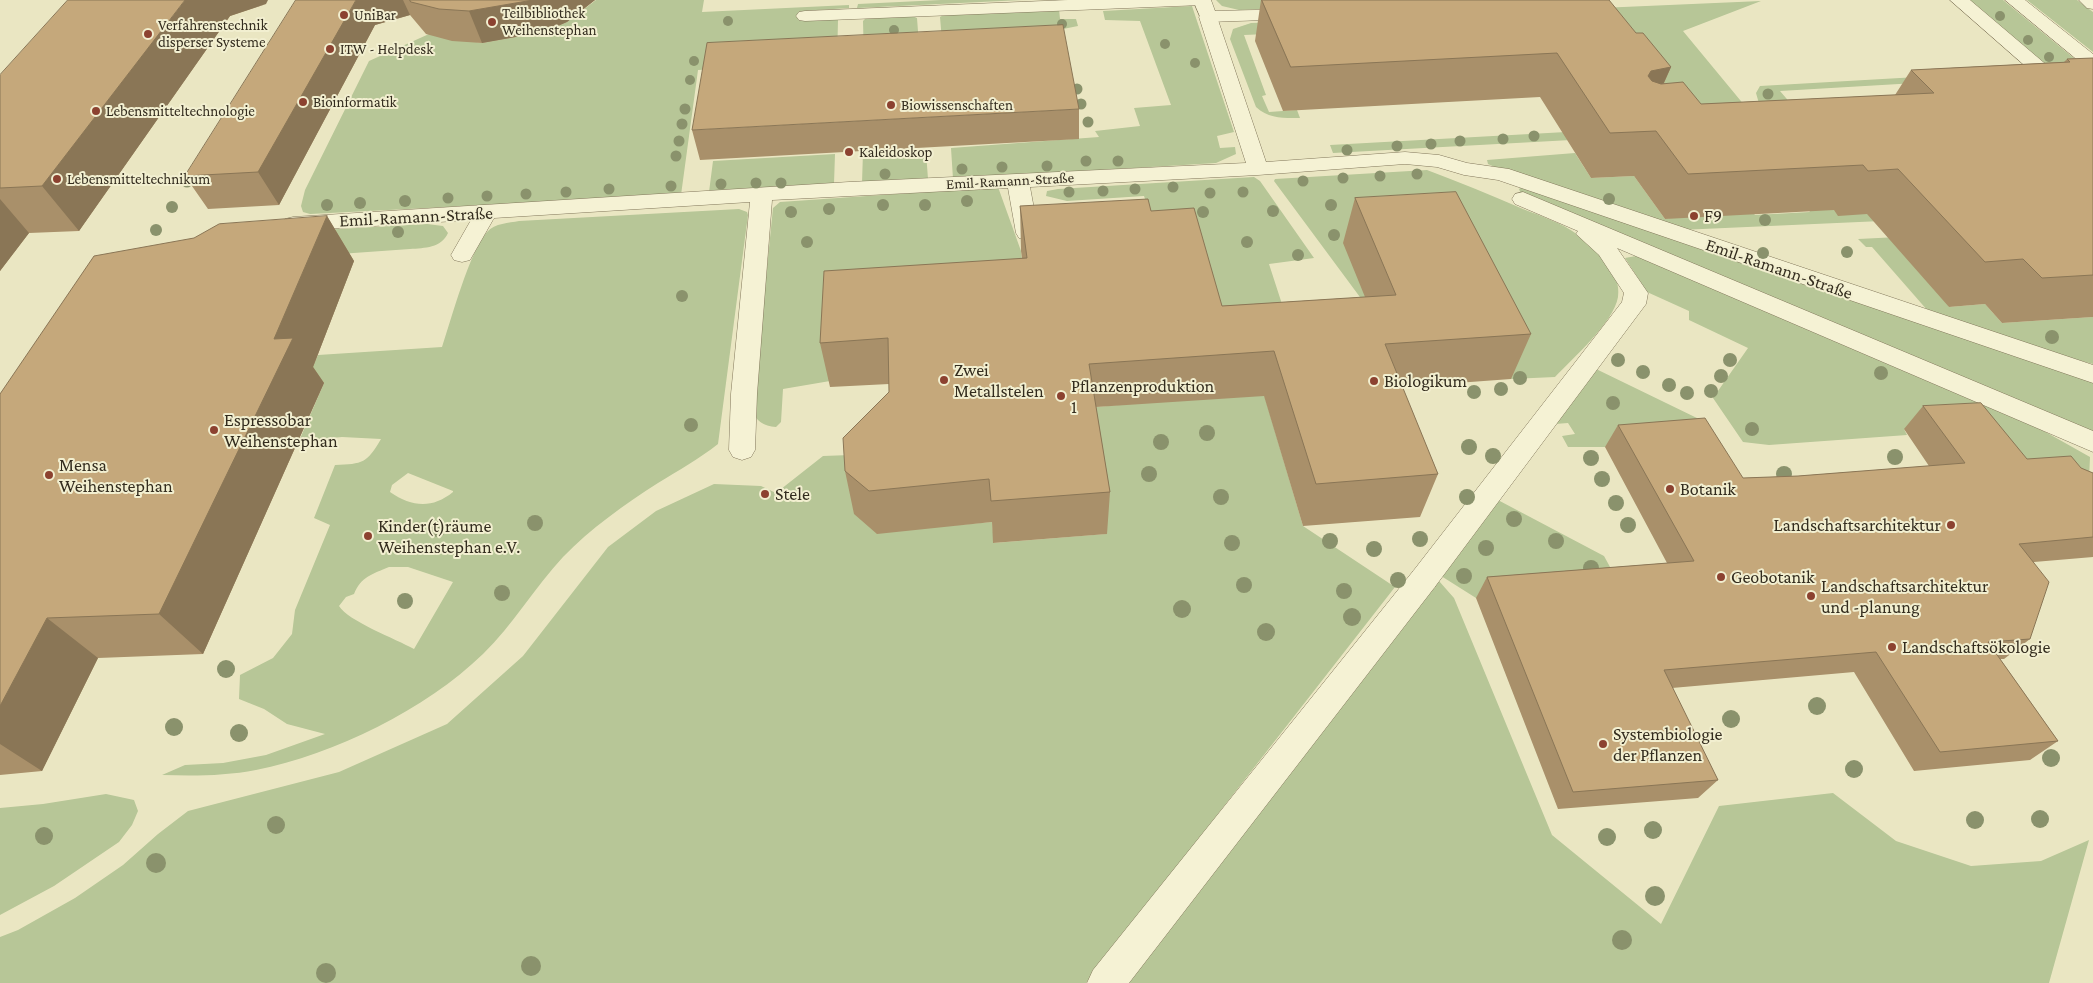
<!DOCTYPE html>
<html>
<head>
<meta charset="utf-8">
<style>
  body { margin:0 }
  canvas { display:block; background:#eae6c2 }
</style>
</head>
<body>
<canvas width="2093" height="983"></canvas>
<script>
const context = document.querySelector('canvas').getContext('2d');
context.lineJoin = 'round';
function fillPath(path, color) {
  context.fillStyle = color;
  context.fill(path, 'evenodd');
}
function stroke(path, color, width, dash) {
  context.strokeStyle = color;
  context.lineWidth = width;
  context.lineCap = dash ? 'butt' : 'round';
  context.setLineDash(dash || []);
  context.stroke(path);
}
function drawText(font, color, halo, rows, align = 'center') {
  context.font = font + ' "Crimson Pro",serif';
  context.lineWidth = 4;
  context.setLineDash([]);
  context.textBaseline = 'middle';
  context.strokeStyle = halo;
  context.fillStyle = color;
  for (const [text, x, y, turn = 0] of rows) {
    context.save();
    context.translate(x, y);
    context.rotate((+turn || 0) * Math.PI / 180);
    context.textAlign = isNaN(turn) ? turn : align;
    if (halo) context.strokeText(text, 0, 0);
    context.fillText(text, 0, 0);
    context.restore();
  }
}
fillPath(new Path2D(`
  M596,0H704L702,12L849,5V8L803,11L804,20H838L837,63L698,70L681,195L310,214L303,212L301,206L305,190L369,61L429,34L482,43L544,32L567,22Z
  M941,0H1022L857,8L858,4Z
  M1216,0H1358L1360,5L1239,10L1222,6Z
  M1965,0H2003L2092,73L2058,80Z
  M2027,0H2077L2093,12V52Z
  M1761,1L1683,31L1745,106L1656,111L1600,8Z
  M1192,6L1234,132L1217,136L1220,148L1235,147L1236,154L1216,163L953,179L951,148L1099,137L1095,131L1140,126L1134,108L1171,105L1140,21L1105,20L1103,11Z
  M1059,9L1060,19H1076L1078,26L943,53L940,17L947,13Z
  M910,15L917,18L920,58L864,61L863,21L867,17Z
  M1338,20L1386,29L1244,35L1266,95L1262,96L1269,112L1297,110L1300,118C1283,118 1269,119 1256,107L1230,39L1233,29L1251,23Z
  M1970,74L2001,78L1780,91L1792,105L1760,107L1756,93L1760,86Z
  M1566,132L1571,140L1333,153L1330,145Z
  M907,150L908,153L926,152L928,179L862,183L863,152Z
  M1575,153L1591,178L1634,176L1665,219L1746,204L1755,215L1810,212L1803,202L1897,212L1904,220L1680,230L1503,171L1488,164L1487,160Z
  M835,154L834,184L709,192L713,161Z
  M1427,170C1459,182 1491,195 1523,209C1541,216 1562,223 1578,235C1596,248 1622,272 1618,297C1614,322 1573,358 1555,377L1511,379L1441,237L1371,312L1274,181L1275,179Z
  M1254,177L1260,181L1314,258L1269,264L1293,338L1251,348L1151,217L1144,196L1067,201L1046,196L1047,191L1058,189Z
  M1523,186L2093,378V434L1521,194L1519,189Z
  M998,187L1021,251L1027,303L830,381L783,389L781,422L776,427C764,426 754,421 753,408L773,208L780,202Z
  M739,209L747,212L748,215L718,444C699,459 679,470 658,483C625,504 590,529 563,557C534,588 513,625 483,654C425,710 335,754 256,770C225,776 193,776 162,775L185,765L223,763L266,755L325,734L287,724L264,709L239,699L240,675L273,658L292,634L295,610L330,525L314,518L335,465C363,464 367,463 381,439L342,437L299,441L324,383H305L318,355L442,347C451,320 470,250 487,232C495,223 509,223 519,221ZM408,473L453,491V492C432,509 412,507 390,492L392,485ZM389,567H408L453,582L414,649C396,639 348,621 339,606L346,597L354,594C361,577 372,574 389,567Z
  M427,224L443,226L448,233C441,248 425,248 410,249L255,260L286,232Z
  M1919,236L1949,307L1985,304L2002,323L2093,317V364L2051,353L1928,311L1872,247H1866L1858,239Z
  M1636,256L2026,421L2090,457L2089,480L1904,429L1907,435L1769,445L1743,442L1713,398L1748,348L1689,320V311L1647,292L1625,258Z
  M1594,368L1699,419L1605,447H1568L1562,436L1575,434L1568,423L1555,424Z
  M1263,391L1303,526L1395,587L1086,983H0V937L18,930L75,898L123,865L158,834L188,811L339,772L447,724L523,656L608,547L656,511L714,484L761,486L776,493L823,456L878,454L946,526L992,522L994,543L1106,534L1087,408Z
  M1496,499L1604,556L1621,587L1476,598L1438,574Z
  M1439,581L1454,598L1552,835L1661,924L1719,806L1833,793L1896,841L1971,866L2041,861L2089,840L2049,983H1123Z
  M106,794L134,800L138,811L132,825L119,842L54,886L0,915V808L43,804Z`), '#b7c697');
const lane = new Path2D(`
  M1193,0H1211L1215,11L1295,9L1301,10L1304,14L1301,18L1295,19L1208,22L1202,21Z
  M1950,0H1970L2069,84L2072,88L2069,92H2055Z
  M2005,0H2025L2093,54V69L2086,67Z
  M2079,0H2093V9L2087,8Z
  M1424,567L1434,570L1439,579L1434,588L1129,983H1087L1093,970L1414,570Z`);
const street = new Path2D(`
  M1068,0H1211L1208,4L1202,5L805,21L799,20L796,16L799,12L805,11Z
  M1208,12L1214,13L1217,17L1266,162L1405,152L1439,155L1467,163L1509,169L2093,365V383L1498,180L1464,175L1437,167L1405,164L1258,175L1030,187L1037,225L1045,227L1048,232L1045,237L1027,240L1019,238L1016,233L1008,188L772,200L757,394L755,450L751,457L742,460L733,457L729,450L731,394L750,202L494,218L470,260L462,262L454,260L451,255L471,220L293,231L285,229L282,224L285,219L293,217L849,182L1246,163L1199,17L1202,13Z
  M1523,192L2093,431V452L1617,248L1648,293L1646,304L1434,588L1424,591L1414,588L1409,579L1414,570L1622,302L1624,293L1599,255L1576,234L1578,231L1515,204L1512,199L1515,194Z`);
stroke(lane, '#82775b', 1);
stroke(street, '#82775b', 1);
fillPath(lane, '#f5f2d4');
fillPath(street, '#f5f2d4');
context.fillStyle = '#8a926c';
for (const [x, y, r] of [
  [2000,16,5],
  [728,21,5],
  [1062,24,5],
  [894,30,5],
  [2028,40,5],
  [1165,44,5],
  [2049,57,5],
  [694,61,5],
  [1195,63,5],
  [690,80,5],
  [1077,89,5.5],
  [1768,94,5.5],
  [1081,104,5.5],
  [685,109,5.5],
  [1088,122,5.5],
  [682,124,5.5],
  [1534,136,5.5],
  [1503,139,5.5],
  [679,141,5.5],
  [1460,141,5.5],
  [1431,144,5.5],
  [1397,146,5.5],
  [1347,150,5.5],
  [676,156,5.5],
  [1086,161,5.5],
  [1118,161,5.5],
  [1047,166,5.5],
  [1002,167,5.5],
  [962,169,5.5],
  [885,174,5.5],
  [1417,174,5.5],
  [1380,176,5.5],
  [1343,178,5.5],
  [1303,181,5.5],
  [187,182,5.5],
  [756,183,5.5],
  [781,183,5.5],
  [721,184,5.5],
  [671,186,5.5],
  [1173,187,5.5],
  [609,189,5.5],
  [1135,189,5.5],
  [1103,191,5.5],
  [566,192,5.5],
  [1069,192,5.5],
  [1243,192,5.5],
  [1210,193,5.5],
  [526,194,5.5],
  [487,196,5.5],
  [448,198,5.5],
  [1609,199,6],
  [405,201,6],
  [967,201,6],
  [360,203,6],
  [327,205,6],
  [883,205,6],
  [925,205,6],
  [1331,205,6],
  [172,207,6],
  [829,209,6],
  [1273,211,6],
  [791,212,6],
  [1203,212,6],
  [1765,220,6],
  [156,230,6],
  [398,232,6],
  [1334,235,6],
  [807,242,6],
  [1247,242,6],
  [1847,252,6],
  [1763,253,6],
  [1298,255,6],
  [682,296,6],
  [2052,337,7],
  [1618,360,7],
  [1730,360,7],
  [1643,372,7],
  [1881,373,7],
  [1721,376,7],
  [1520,378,7],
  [1669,385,7],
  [1501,389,7],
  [1711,391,7],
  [1474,392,7],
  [1687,393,7],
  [1613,403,7],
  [691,425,7],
  [1752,429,7],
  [1207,433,8],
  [1161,442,8],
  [1469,447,8],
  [1493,456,8],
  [1895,457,8],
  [1591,458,8],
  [1149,474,8],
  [1784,474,8],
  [1602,479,8],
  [1221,497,8],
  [1467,497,8],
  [1616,503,8],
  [1514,519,8],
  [535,523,8],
  [1628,525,8],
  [438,529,8],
  [1420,539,8],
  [1330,541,8],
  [1556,541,8],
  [1232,543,8],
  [1486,548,8],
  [1374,549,8],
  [1591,568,8],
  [1464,576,8],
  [1398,580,8],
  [1244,585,8],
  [1344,591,8],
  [502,593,8],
  [405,601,8],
  [1182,609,9],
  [1352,617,9],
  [1266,632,9],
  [226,669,9],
  [1817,706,9],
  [1731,719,9],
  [174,727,9],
  [239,733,9],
  [2051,758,9],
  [1854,769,9],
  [2040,819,9],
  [1975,820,9],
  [276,825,9],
  [1653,830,9],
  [44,836,9],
  [1607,837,9],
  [156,863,10],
  [1655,896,10],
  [1622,940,10],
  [531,966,10],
  [326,973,10]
]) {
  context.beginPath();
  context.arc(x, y, r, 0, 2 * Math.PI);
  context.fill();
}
fillPath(new Path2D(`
  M363,0H595L567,22L544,32L482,43L452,41L426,34L410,15L375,25L279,205L208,209L185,176Z
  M1261,0L1636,33L1671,67L1664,83L1701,104L1895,95L1911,70L2064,62L2067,59L2093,58V317L2002,323L1985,304L1949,307L1867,214L1838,216L1834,210L1665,219L1634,176L1591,178L1540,97L1283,111L1255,41Z
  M266,4L230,16L79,231L29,233L0,271V75Z
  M1079,109V139L700,160L692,130Z
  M1355,198L1531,334L1511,379L1402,387L1438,474L1420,517L1303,526L1264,396L1096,407L1110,492L1107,534L993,543L992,522L877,534L854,514L845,471L889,392V384L830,387L820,343L1022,258L1021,251L1020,206L1151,211L1222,306L1365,297L1343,243Z
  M327,216L354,261L313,367L324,383L203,654L98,658L42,771L0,775V394Z
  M1923,406L2027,459L2081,468L2093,473V557L2034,562L2030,639L2004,659H2000L2058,741L2030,760L1914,771L1854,672L1672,688L1718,780L1698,798L1558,809L1476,598L1487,577L1667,563L1605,447L1618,425L1743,478L1798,476L1929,466L1904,429Z`), '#a9906a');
fillPath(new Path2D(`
  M185,0H268L266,4L230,16L79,231L42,186Z
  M356,0H403L410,15L375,25L279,205L258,172Z
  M533,0H595L567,22L544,32L482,43L469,11Z
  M1671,67L1651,111L1648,76L1651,71Z
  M0,199L29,233L0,271Z
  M327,216L354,261L313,367L324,383L203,654L159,614L274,339Z
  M47,618L98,658L42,771L0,744V706Z`), '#8a7656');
const building = new Path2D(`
  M68,0H185L42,186L0,188V75Z
  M296,0H356L258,172L185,176Z
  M410,0H533L469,11L439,9L411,2Z
  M1262,0H1609L1636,33H1643L1671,67L1651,71L1648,76L1652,81L1661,84L1683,82L1701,104L1934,93L1911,70L2070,62L2067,59L2093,58V275L2042,278L2023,259L1985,262L1898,169L1868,171L1863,165L1688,174L1656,131L1610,133L1557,53L1291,67Z
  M1063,25L1079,109L692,130L707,43Z
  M1456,192L1531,334L1385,344L1438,474L1316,484L1274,351L1089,364L1110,492L991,501L989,479L869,491L845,471L843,438L889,392L888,338L820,343L824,271L1027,258L1020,206L1148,199L1151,211L1194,208L1222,306L1396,295L1355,198Z
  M327,216L274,339L293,338L159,614L47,618L0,706V394L94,256L194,238L219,224Z
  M1981,403L2027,459L2071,456L2081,468L2093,473V537L2019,544L2049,582L2030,639L1988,642L2058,741L1940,752L1876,652L1664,670L1718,780L1573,792L1487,577L1694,561L1618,425L1705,418L1743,478L1798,476L1965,463L1923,406Z`);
fillPath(building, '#c5a87b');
stroke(building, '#8a7656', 1);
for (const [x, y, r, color] of [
  [344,15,5,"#8c4230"],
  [492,22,5,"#8c4230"],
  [148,34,5,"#8c4230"],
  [330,49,5,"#8c4230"],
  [303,102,5,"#8c4230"],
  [891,105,5,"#8c4230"],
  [96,111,5,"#8c4230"],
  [849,152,5,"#8c4230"],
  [57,179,5,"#8c4230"],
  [1694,216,5,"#8c4230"],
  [944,380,5,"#8c4230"],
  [1374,381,5,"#8c4230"],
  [1061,396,5,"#8c4230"],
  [214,430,5,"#8c4230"],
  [49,475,5,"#8c4230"],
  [1670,489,5,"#8c4230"],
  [765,494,5,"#8c4230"],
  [1951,525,5,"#8c4230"],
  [368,536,5,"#8c4230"],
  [1721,577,5,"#8c4230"],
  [1811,596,5,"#8c4230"],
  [1892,647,5,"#8c4230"],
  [1603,744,5,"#8c4230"]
]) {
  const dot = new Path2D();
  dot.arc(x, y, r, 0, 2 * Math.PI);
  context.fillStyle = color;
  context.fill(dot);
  stroke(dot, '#f2efd0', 2);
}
drawText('15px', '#332c1e', '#f2efd0', [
  ["Teilbibliothek",502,13],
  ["Weihenstephan",502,30],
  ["UniBar",354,15],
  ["Verfahrenstechnik",158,25],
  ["disperser Systeme",158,42],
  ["ITW - Helpdesk",340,49],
  ["Bioinformatik",313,102],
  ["Biowissenschaften",901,105],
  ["Lebensmitteltechnologie",106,111],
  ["Kaleidoskop",859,152],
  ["Lebensmitteltechnikum",67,179]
], 'left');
drawText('15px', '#332c1e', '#f2efd0', [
  ["Emil-Ramann-Straße",1010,181,-3]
]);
drawText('18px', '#332c1e', '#f2efd0', [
  ["F9",1704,216],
  ["Zwei",954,370],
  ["Metallstelen",954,391],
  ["Biologikum",1384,381],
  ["Pflanzenproduktion",1071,386],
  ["1",1071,407],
  ["Espressobar",224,420],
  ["Weihenstephan",224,441],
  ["Mensa",59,465],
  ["Weihenstephan",59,486],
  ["Botanik",1680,489],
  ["Stele",775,494],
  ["Landschaftsarchitektur",1941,525,"right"],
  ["Kinder(t)räume",378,526],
  ["Weihenstephan e.V.",378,547],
  ["Geobotanik",1731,577],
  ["Landschaftsarchitektur",1821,586],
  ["und -planung",1821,607],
  ["Landschaftsökologie",1902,647],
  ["Systembiologie",1613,734],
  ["der Pflanzen",1613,755]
], 'left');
drawText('18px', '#332c1e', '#f2efd0', [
  ["Emil-Ramann-Straße",416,217,-3],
  ["Emil-Ramann-Straße",1779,269,19]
]);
</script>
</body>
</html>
